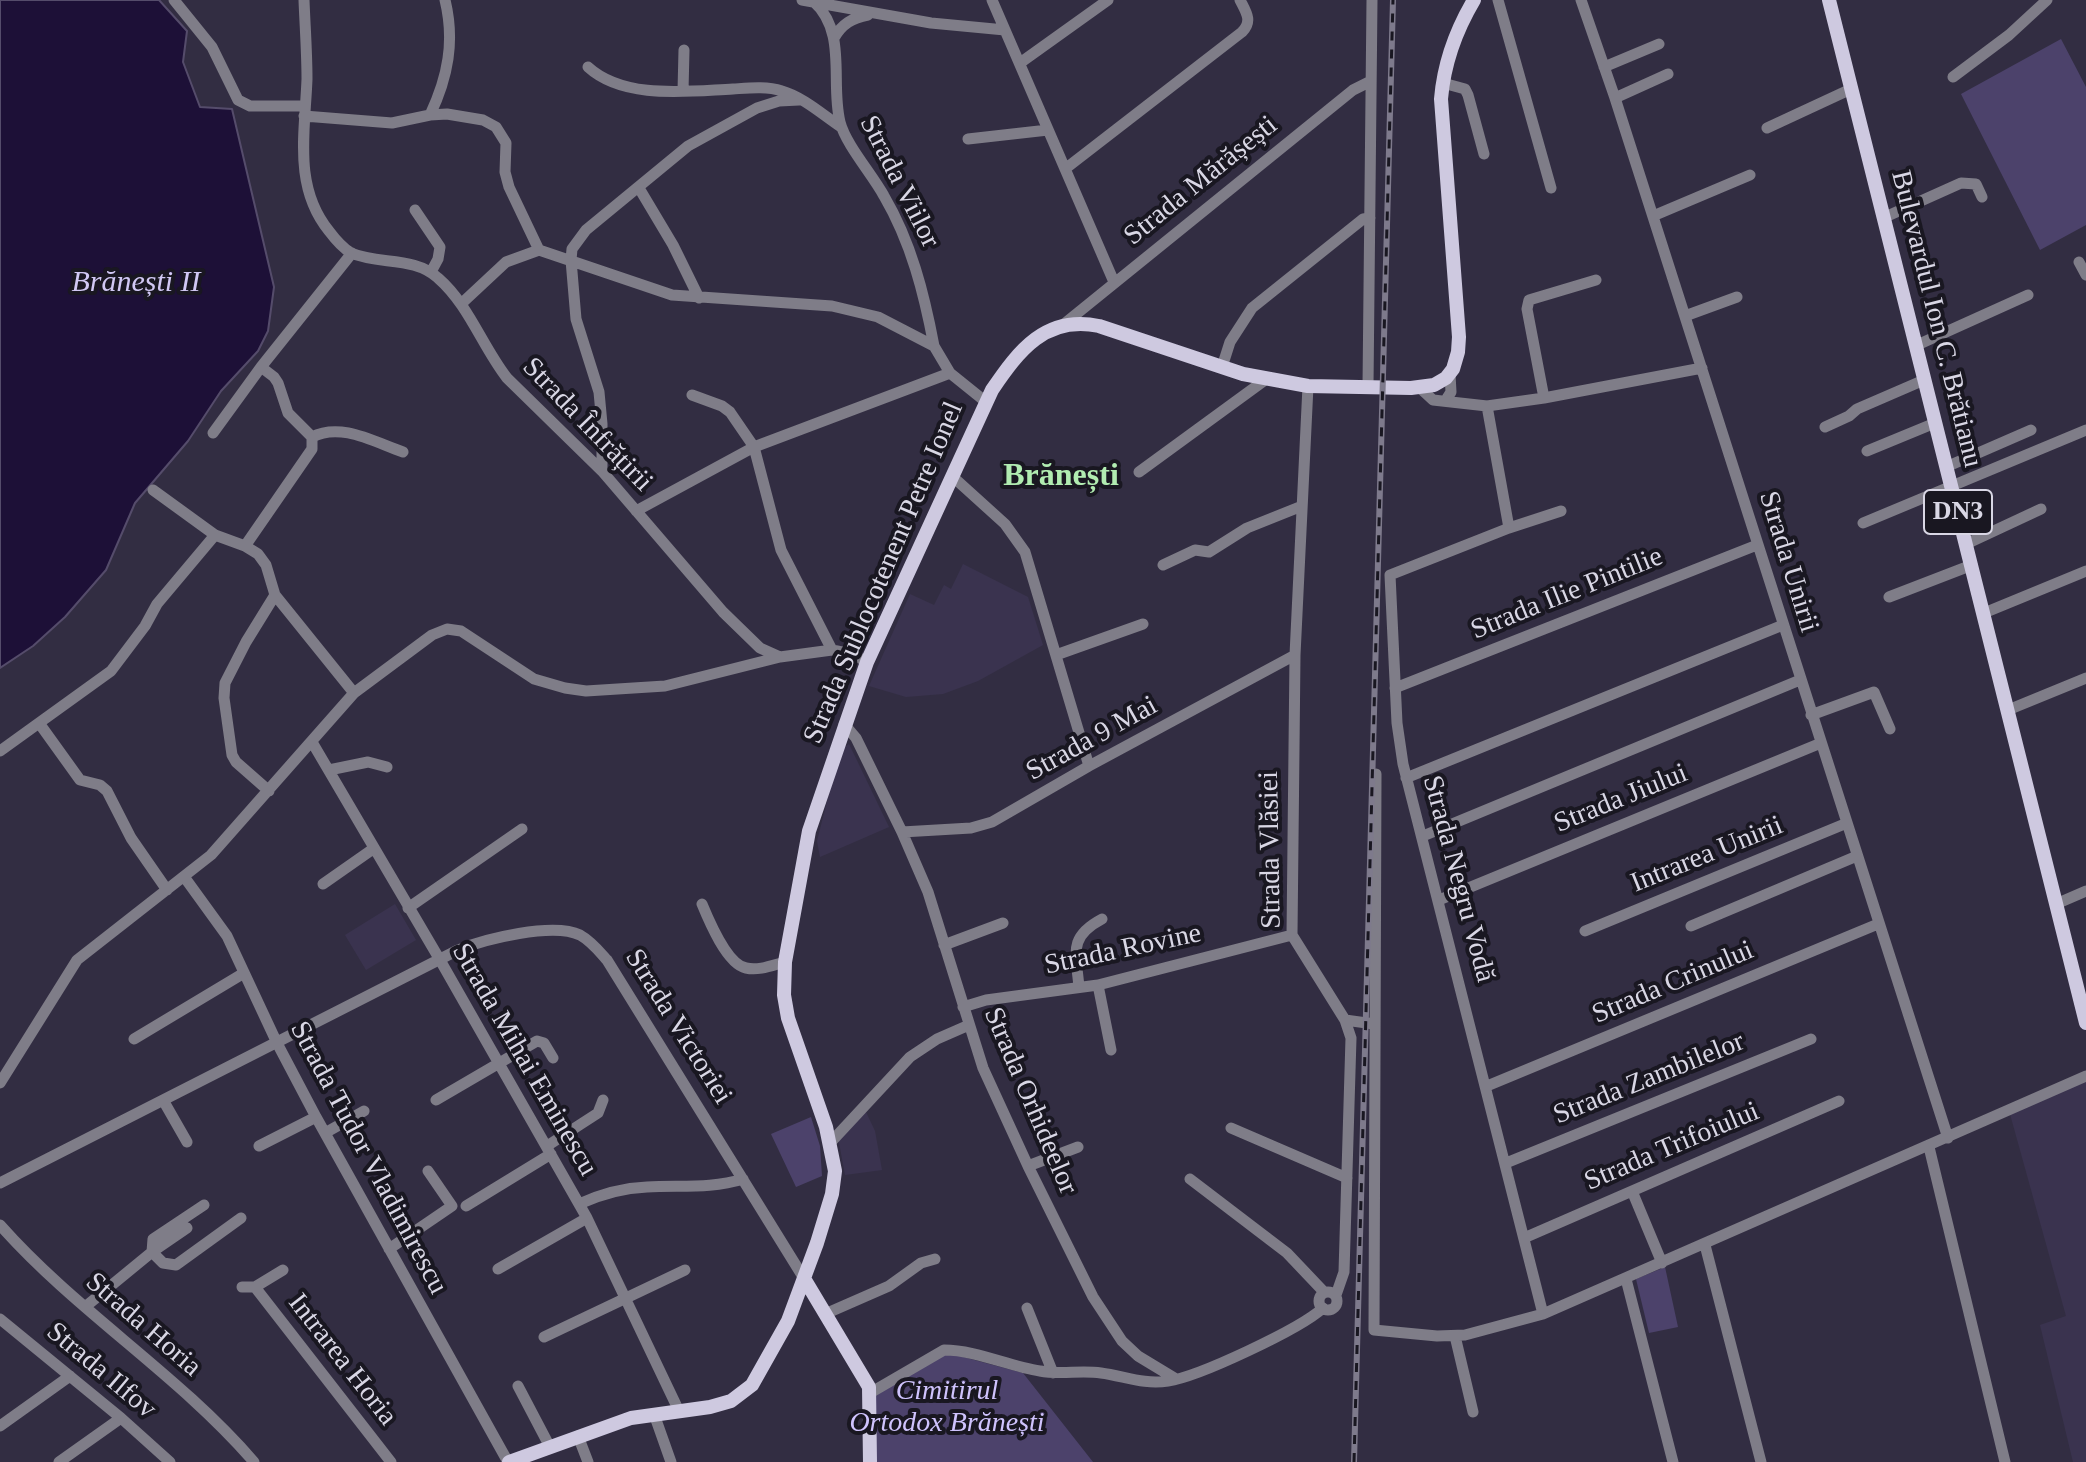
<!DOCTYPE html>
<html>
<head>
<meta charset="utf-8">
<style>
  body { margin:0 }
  canvas { display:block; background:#322d42 }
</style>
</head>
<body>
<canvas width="2086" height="1462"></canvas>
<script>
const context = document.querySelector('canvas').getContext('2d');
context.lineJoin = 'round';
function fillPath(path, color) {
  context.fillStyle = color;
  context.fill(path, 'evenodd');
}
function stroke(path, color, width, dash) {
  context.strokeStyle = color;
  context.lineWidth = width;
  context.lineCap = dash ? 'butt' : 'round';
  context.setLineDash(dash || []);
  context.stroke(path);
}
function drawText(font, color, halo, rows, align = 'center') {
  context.font = font + ' Georgia,serif';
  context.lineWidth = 8;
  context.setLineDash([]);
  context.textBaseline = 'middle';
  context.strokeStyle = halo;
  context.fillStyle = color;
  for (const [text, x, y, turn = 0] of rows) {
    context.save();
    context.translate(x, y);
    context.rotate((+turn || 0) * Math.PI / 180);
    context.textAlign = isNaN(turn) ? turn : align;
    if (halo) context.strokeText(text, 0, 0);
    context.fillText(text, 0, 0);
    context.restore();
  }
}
fillPath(new Path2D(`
  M963,564L1028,597L1043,645L978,681L943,694L906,697L869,686L910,594L934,605L944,585L951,589Z
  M849,744L889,827L820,857L817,841L840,750Z
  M395,904L416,940L366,970L345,935Z
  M2086,1081V1462H2073L2040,1325L2066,1316L2010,1114Z
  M865,1110L875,1131L882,1170L845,1175L838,1137Z`), '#3a334f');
fillPath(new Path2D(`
  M2061,39L2086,87V225L2040,250L1961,94Z
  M811,1117L820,1146L822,1176L796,1187L771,1134Z
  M1665,1267L1678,1327L1649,1333L1636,1279Z
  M952,1354L1023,1373L1093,1462H873V1393L928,1357Z`), '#4c426b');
const water = new Path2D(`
  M0,0H159L187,31L183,62L200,107L232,109L274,287L268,331L258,351L221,391L188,441L135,503L106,570L65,617L33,646L0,668Z`);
fillPath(water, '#1d1037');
stroke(water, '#554c6b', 2);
stroke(new Path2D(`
  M174,0L212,47L238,100L250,106H305
  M304,0C305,26 307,53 307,79C305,132 293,187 329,231C335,239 343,248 351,253C379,265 414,256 438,278C469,305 482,346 507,378L602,471L723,612L760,648L780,657
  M802,0L931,23L1005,30
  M992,0L1114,282
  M1498,0L1551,188
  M1581,0L1615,98L1948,1138
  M813,1C848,32 830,82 840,122C846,145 872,174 884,196C911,242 924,293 934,346
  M834,38C842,24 852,18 868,15
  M1020,63L1108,0
  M588,67C624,100 688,91 733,89C749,88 766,86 782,91C803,97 823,115 841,127
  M1604,67L1659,44
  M1953,77L2009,35L2047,0
  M1443,83L1465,89L1468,95L1484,154
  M683,91L684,50
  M1615,98L1668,74
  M430,115C448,77 455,41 445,0
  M304,116L392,123L430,115L447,114L483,120L496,127L506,143L505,172L509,187L539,250
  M1767,128L1851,89
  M968,139L1048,130
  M1065,169L1242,32C1253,21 1246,12 1240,0
  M639,188L673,245L699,298
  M415,210L440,247L438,259L431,272
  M1653,216L1750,175
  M1883,218L1961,183L1976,184L1982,197
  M2079,262L2086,275
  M461,304L506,262L539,250L672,295L832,306L878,317L934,346L950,373L986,402
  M1685,316L1737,297
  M1064,324L1353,90L1371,81
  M1915,346L2028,295
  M1222,367L1230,342L1252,308L1363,219L1370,218
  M1308,386L1295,655L1292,935L1345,1020L1351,1038L1344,1272L1336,1295
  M1368,387L1372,0
  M1420,388L1433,400L1487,406L1544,398L1702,368
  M692,395L722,406L730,412L754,447L781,550L832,650
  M1544,398L1527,309L1529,300L1596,280
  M1446,400L1451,392L1450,374
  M1487,406L1509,528
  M1825,427L1849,416L1857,409L1924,380
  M213,433L261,367L352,253
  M312,437C341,422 374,442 403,452
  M1867,451L1935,423
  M1946,467L2031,430
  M602,471V424L599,392L576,319L571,260L572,249L586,230L688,146L757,108L779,101L799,100
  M1139,472L1265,380
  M952,476L1005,524L1025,552L1089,766
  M153,490L215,535L245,546L258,554L266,565L275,595L354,693
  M636,511L754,447L950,373
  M1863,523L2086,430
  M1966,544L2041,509
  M245,546L312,449V437L288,413L278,383L274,377L261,367
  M1163,565L1195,550L1209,552L1247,528L1302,506
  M1889,597L1972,565
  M1984,613L2086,571
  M1056,655L1143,624
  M1395,688L1757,545
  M2008,710L2086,678
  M1811,715L1874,692L1890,729
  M39,723L80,780L100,785L107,791L131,838L167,890
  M844,724L856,738L902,832L928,892L983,1068L1028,1166L1093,1297L1122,1341L1138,1356L1176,1379
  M312,742L440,960L587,1218L679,1411
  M0,751L111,671L145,626L157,604L215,535
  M329,770L368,762L387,767
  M1376,774L1374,1330L1437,1336L1465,1335L1543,1314L2086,1076
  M1406,778L1783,625
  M269,791L236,762L232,755L224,698L225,683L246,642L275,595
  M902,832L971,828L992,822L1089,766L1295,655
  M1423,836L1800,680
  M185,878L227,936L277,1043L316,1117L508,1462
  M323,884L373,849
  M1439,900L1821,743
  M702,904C709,921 727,964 746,968C759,971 773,965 785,962
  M2056,904L2086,891
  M408,908L522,829
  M1691,926L1857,856
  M1585,931L1847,823
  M944,945L1003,923
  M1098,985L1111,1050
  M1079,987C1076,953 1068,937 1102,919
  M963,1007L986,1000L1098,985L1292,935
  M1345,1020L1374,1024
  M134,1039L244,973
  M0,1083L77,960L211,855L354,693L432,635L447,629L461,631L534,679L565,688L586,691L665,686L780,657L832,650L852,654L867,662
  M1487,1086L1878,924
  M163,1100L187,1142
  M436,1100L537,1041L544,1043L553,1058
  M1231,1128L1347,1178
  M325,1133L364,1111
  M831,1142L910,1057L937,1039L969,1025
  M259,1146L316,1117
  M547,1146L598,1113L603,1100
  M1929,1147L2005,1462
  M1506,1163L1811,1039
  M1028,1166L1078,1147
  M1190,1179L1287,1253L1324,1292
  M0,1183L458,950C485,939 553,922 580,935C591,941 599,951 607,960L805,1280
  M1632,1191L1662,1263
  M579,1204C601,1194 622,1188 647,1187C680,1185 711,1189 743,1179
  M466,1206L551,1154
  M0,1225C77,1312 178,1374 254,1462
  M1524,1238L1839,1101
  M1705,1245L1761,1462
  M389,1249L452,1206L428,1171
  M152,1252L153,1239L204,1205
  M152,1252L187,1228
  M498,1269L587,1218
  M1626,1279L1673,1462
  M242,1287H255L283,1270
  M255,1287L391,1462
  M1319 1301a9 9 0 1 1 18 0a9 9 0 1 1-18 0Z
  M85,1307L152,1252L163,1263L176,1265L241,1218
  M1027,1308L1053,1373
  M825,1314L889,1286L921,1263L935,1259
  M1543,1314L1403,764L1397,723L1390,575L1509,528L1561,511
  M0,1319L121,1418L170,1462
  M1455,1336L1473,1412
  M544,1337L685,1270
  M518,1386L550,1447
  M870,1393L944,1350C976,1350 1008,1366 1040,1371C1060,1375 1080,1370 1101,1373C1124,1376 1144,1385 1168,1381C1198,1377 1300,1329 1323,1308
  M654,1414L671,1462
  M0,1426L70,1376
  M578,1436L588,1462
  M59,1462L121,1418`), '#7f7d88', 11);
stroke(new Path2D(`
  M1829,0L2086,1023
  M805,1280L869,1387L870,1462
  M509,1462L631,1418L710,1407L731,1401L752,1385L788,1321L817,1243L832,1194L835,1171L826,1127L788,1018L784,995L785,962L809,831L867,662L992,390C1019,350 1046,315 1099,326L1243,374L1308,386L1411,388L1434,385L1446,378L1453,369L1458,352L1459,337L1441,99C1444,63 1455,32 1474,0`), '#cec9e0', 14);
const rail = new Path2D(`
  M1354,1462L1393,0`);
stroke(rail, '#7e7a8c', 6);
stroke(rail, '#191721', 3, [9]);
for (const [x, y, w] of [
  [1958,512,68]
]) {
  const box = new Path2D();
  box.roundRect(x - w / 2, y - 22, w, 44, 6);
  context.fillStyle = '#191721';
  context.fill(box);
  stroke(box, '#d9d7e5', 2);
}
drawText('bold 26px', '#d9d7e5', null, [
  ["DN3",1958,512]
]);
drawText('28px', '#d9d7e5', '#191721', [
  ["Strada Mărășești",1201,181,-39],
  ["Strada Viilor",899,182,63],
  ["Bulevardul Ion C. Brătianu",1936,319,76],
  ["Strada Înfrățirii",587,425,46],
  ["Strada Unirii",1788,562,73],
  ["Strada Sublocotenent Petre Ionel",884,573,-67],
  ["Strada Ilie Pintilie",1567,594,-22],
  ["Strada 9 Mai",1092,739,-29],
  ["Strada Jiului",1621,799,-22],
  ["Strada Vlăsiei",1271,850,-91],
  ["Intrarea Unirii",1707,855,-22],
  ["Strada Negru Vodă",1458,879,75],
  ["Strada Rovine",1123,950,-12],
  ["Strada Crinului",1673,983,-23],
  ["Strada Victoriei",678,1027,58],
  ["Strada Mihai Eminescu",524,1060,60],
  ["Strada Zambilelor",1649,1079,-22],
  ["Strada Orhideelor",1030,1101,67],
  ["Strada Trifoiului",1672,1147,-23],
  ["Strada Tudor Vladimirescu",368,1158,62],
  ["Strada Horia",143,1325,41],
  ["Intrarea Horia",342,1360,52],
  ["Strada Ilfov",101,1371,40]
]);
drawText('italic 28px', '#cfc3fd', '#191721', [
  ["Cimitirul",947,1392],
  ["Ortodox Brănești",947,1424]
]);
drawText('italic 30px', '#d1c8f4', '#191721', [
  ["Brănești II",136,283]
]);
drawText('bold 32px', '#b1ecb1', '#191721', [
  ["Brănești",1061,477]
]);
</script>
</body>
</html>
